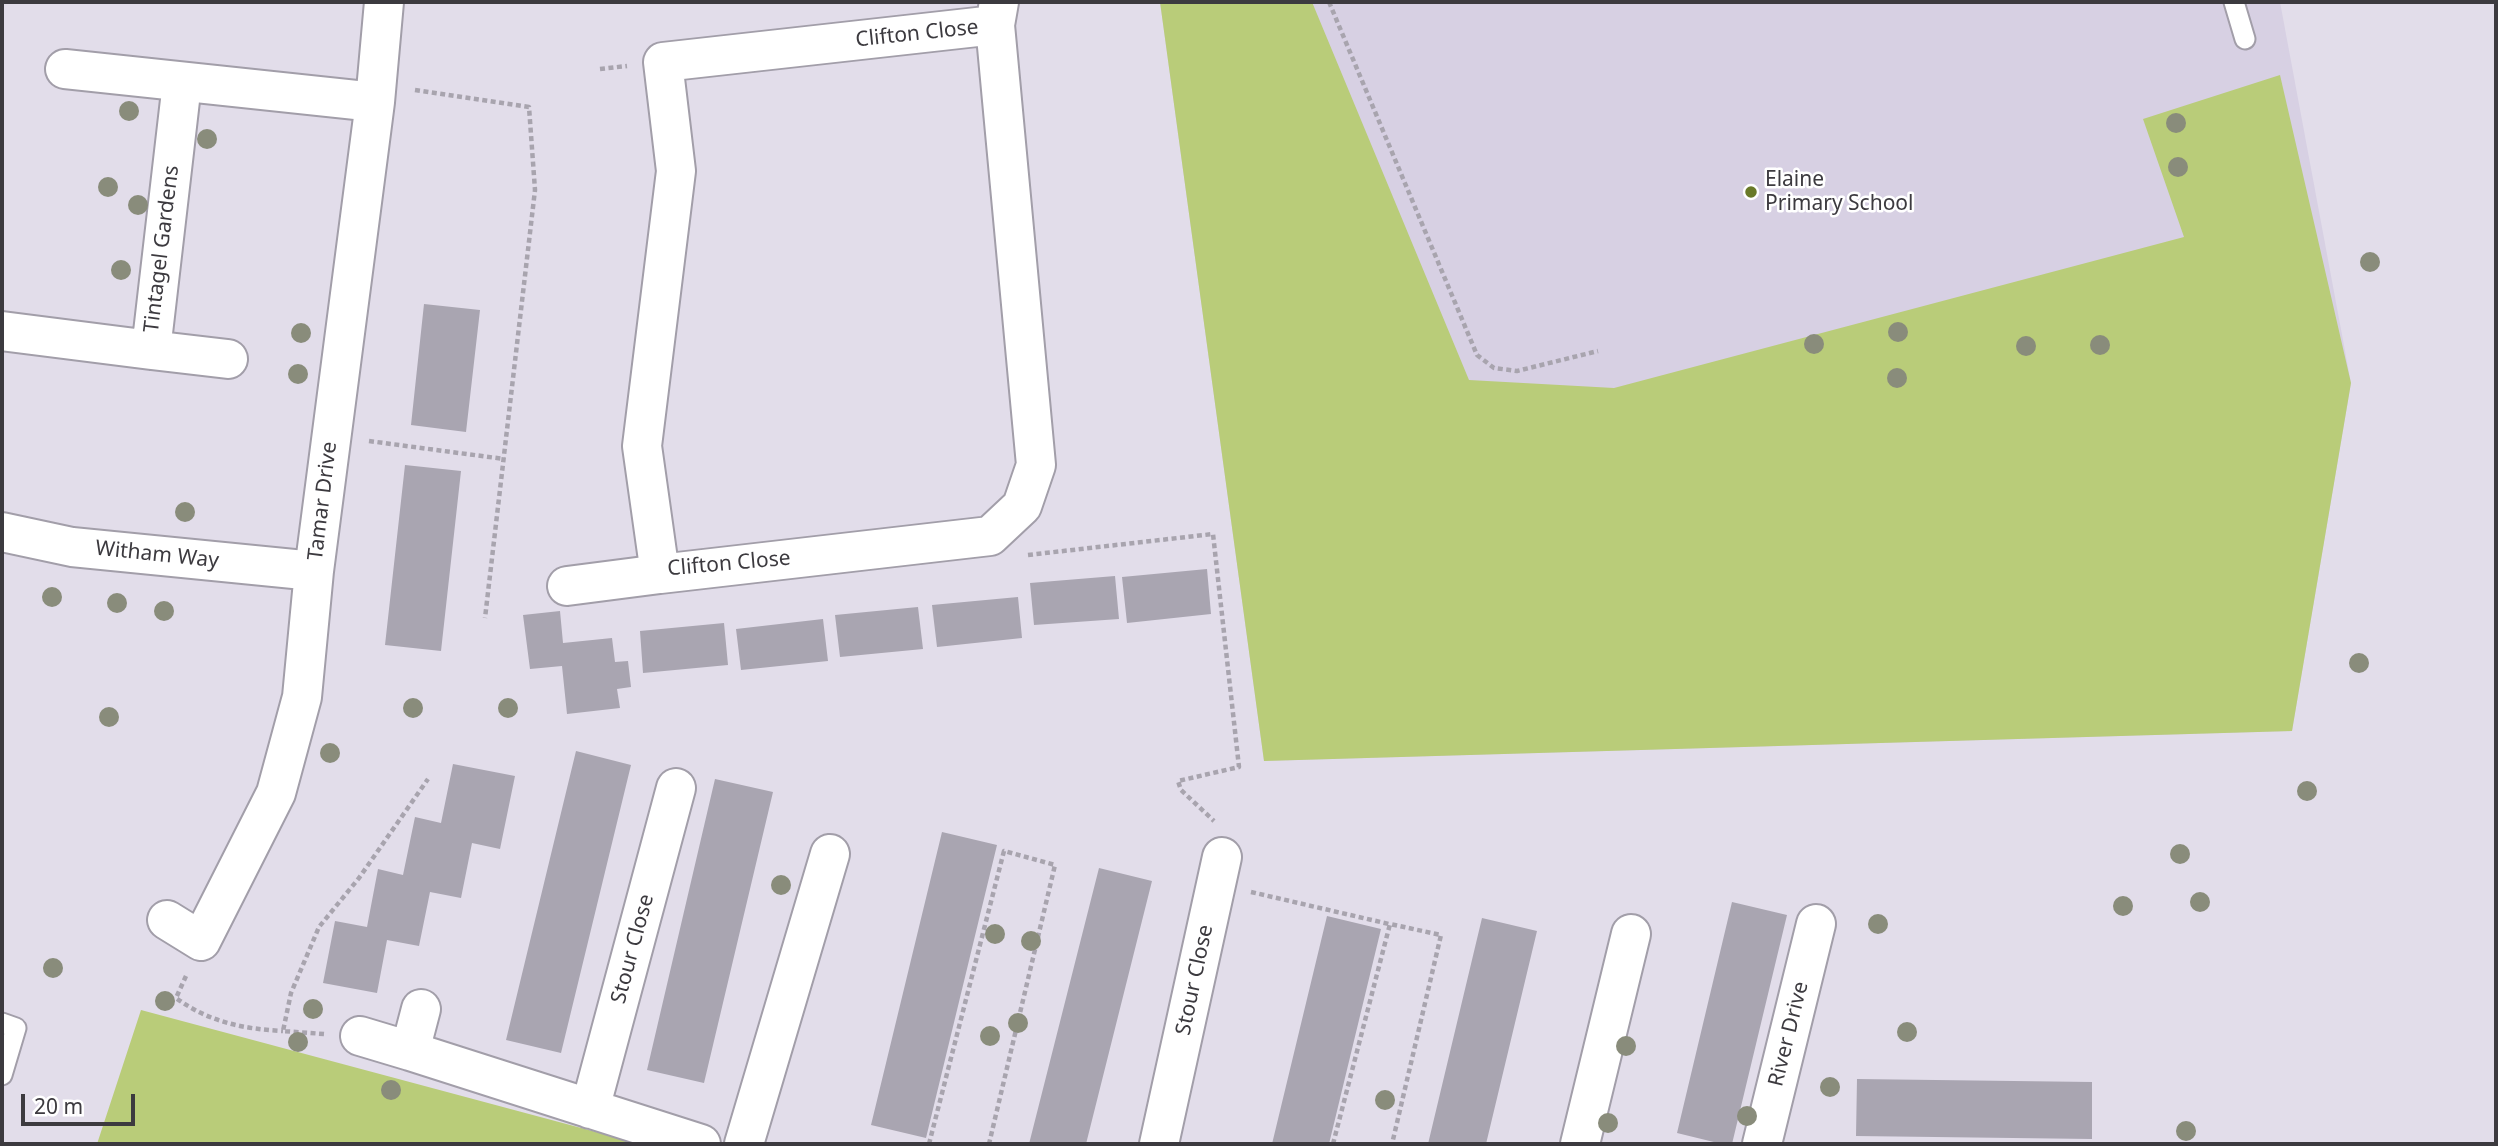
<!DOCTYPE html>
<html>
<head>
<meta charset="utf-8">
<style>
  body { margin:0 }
  #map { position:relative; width:2498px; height:1146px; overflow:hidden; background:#e2ddea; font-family:"Noto Sans",sans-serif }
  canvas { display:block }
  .frame { position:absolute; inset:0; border:4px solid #3c3a3f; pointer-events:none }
  .scale { position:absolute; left:21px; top:1094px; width:114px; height:32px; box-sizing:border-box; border:4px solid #3c3a3f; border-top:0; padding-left:9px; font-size:21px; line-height:24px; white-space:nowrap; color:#3c3a3f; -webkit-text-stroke:5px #fff; paint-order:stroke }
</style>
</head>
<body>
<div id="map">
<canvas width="2498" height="1146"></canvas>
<div class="frame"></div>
<div class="scale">20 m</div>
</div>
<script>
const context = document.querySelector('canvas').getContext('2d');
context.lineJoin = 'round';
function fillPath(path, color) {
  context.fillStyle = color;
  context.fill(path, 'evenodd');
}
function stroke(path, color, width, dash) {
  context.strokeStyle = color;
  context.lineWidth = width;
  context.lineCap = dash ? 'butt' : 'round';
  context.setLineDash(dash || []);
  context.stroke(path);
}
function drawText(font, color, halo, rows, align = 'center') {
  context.font = font + ' "Noto Sans",sans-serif';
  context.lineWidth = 5;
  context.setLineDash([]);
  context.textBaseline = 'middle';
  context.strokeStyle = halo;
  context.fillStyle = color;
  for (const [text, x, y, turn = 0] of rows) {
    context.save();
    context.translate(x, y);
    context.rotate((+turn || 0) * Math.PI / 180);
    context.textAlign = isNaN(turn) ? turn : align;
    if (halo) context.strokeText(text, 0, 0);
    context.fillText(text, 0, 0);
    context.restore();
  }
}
fillPath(new Path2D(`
  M1160,2H2280L2351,383L2292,731L1264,761Z`), '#d7d0e3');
fillPath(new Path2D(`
  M1160,2H1312L1469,380L1614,388L2184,237L2143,119L2280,75L2351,383L2292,731L1264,761Z
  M141,1010L641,1144H97Z`), '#b9cc79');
fillPath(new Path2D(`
  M424,304L480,310L466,432L411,425Z
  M405,465L461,471L441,651L385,645Z
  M1207,569L1211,614L1127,623L1122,577Z
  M1115,576L1119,619L1034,625L1030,583Z
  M1018,597L1022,638L937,647L932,605Z
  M918,607L923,649L840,657L835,615Z
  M560,611L563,643L612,638L615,662L628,661L631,687L617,689L620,708L567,714L562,666L530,669L523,615Z
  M823,619L828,661L741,670L736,629Z
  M724,623L728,665L643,673L640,631Z
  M576,751L631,765L561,1053L506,1040Z
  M453,764L515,776L500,849L472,843L461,898L430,892L419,946L387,940L377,993L323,983L335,921L367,927L378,869L403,875L415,817L441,823Z
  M715,779L773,792L704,1083L647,1070Z
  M942,832L997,845L926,1138L871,1125Z
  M1099,868L1152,881L1086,1144H1029Z
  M1732,902L1787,915L1732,1144H1722L1677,1133Z
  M1327,916L1381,929L1329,1144H1272Z
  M1482,918L1537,931L1486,1144H1428Z
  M1857,1079L2092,1082V1139L1856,1136Z`), '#a9a5b1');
const lane = new Path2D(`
  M2234,2L2245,39
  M2,1023L16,1028L2,1075`);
const street = new Path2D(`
  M995,25L663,62L676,171L642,446L660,574L990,536L1022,506L1036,465L995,25L999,2
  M65,69L375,102
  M2,331L151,350L182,83
  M151,350L228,359
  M2,532L72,547L314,571
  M567,586L660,574
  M167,920L201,941L276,793L302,697L314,571L375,102L384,2
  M421,1009L410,1051L701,1144
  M360,1036L410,1051
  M590,1109L676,788
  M744,1144L830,854
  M1159,1144L1222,857
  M1580,1144L1631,934
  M1762,1144L1816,924`);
stroke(lane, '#a29ea9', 23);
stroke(street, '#a29ea9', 42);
stroke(new Path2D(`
  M1329,2L1477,355L1494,368L1517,371L1598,351
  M600,69L627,66
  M415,90L529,107L535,190L485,618
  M369,441L504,459
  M1028,555L1213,534L1239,767L1178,781L1181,790L1214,821
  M1251,892L1389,924
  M186,976L176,998C209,1022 243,1029 283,1031
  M324,1034L283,1031L291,993L319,927L359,878L428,779
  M929,1144L1004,851L1055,865L989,1144
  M1333,1144L1390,924L1441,935L1392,1144`), '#a8a4ae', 4.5, [5, 3.5]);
stroke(lane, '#fff', 19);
stroke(street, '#fff', 38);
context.fillStyle = '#898c7b';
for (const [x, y] of [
  [129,111],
  [2176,123],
  [207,139],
  [2178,167],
  [108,187],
  [138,205],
  [2370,262],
  [121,270],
  [1898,332],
  [301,333],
  [1814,344],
  [2100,345],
  [2026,346],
  [298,374],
  [1897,378],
  [185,512],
  [52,597],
  [117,603],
  [164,611],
  [2359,663],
  [413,708],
  [508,708],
  [109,717],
  [330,753],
  [2307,791],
  [2180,854],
  [781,885],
  [2200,902],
  [2123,906],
  [1878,924],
  [995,934],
  [1031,941],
  [53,968],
  [165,1001],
  [313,1009],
  [1018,1023],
  [1907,1032],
  [990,1036],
  [298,1042],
  [1626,1046],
  [1830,1087],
  [391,1090],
  [1385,1100],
  [1747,1116],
  [1608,1123],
  [2186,1131]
]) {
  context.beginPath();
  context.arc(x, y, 10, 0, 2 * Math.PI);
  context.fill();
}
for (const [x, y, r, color] of [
  [1751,192,7,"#697928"]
]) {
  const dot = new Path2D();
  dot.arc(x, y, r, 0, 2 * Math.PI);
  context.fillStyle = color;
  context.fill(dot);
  stroke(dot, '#fff', 2.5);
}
drawText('21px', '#3c3a3f', '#fff', [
  ["Clifton Close",917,34,-6],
  ["Tintagel Gardens",162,249,-83],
  ["Tamar Drive",323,501,-83],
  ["Witham Way",157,555,6],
  ["Clifton Close",729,564,-5],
  ["Stour Close",633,949,-75],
  ["Stour Close",1195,980,-78],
  ["River Drive",1789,1034,-76]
]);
drawText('21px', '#3c3a3f', '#fff', [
  ["Elaine",1765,180],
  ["Primary School",1765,204]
], 'left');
</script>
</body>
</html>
